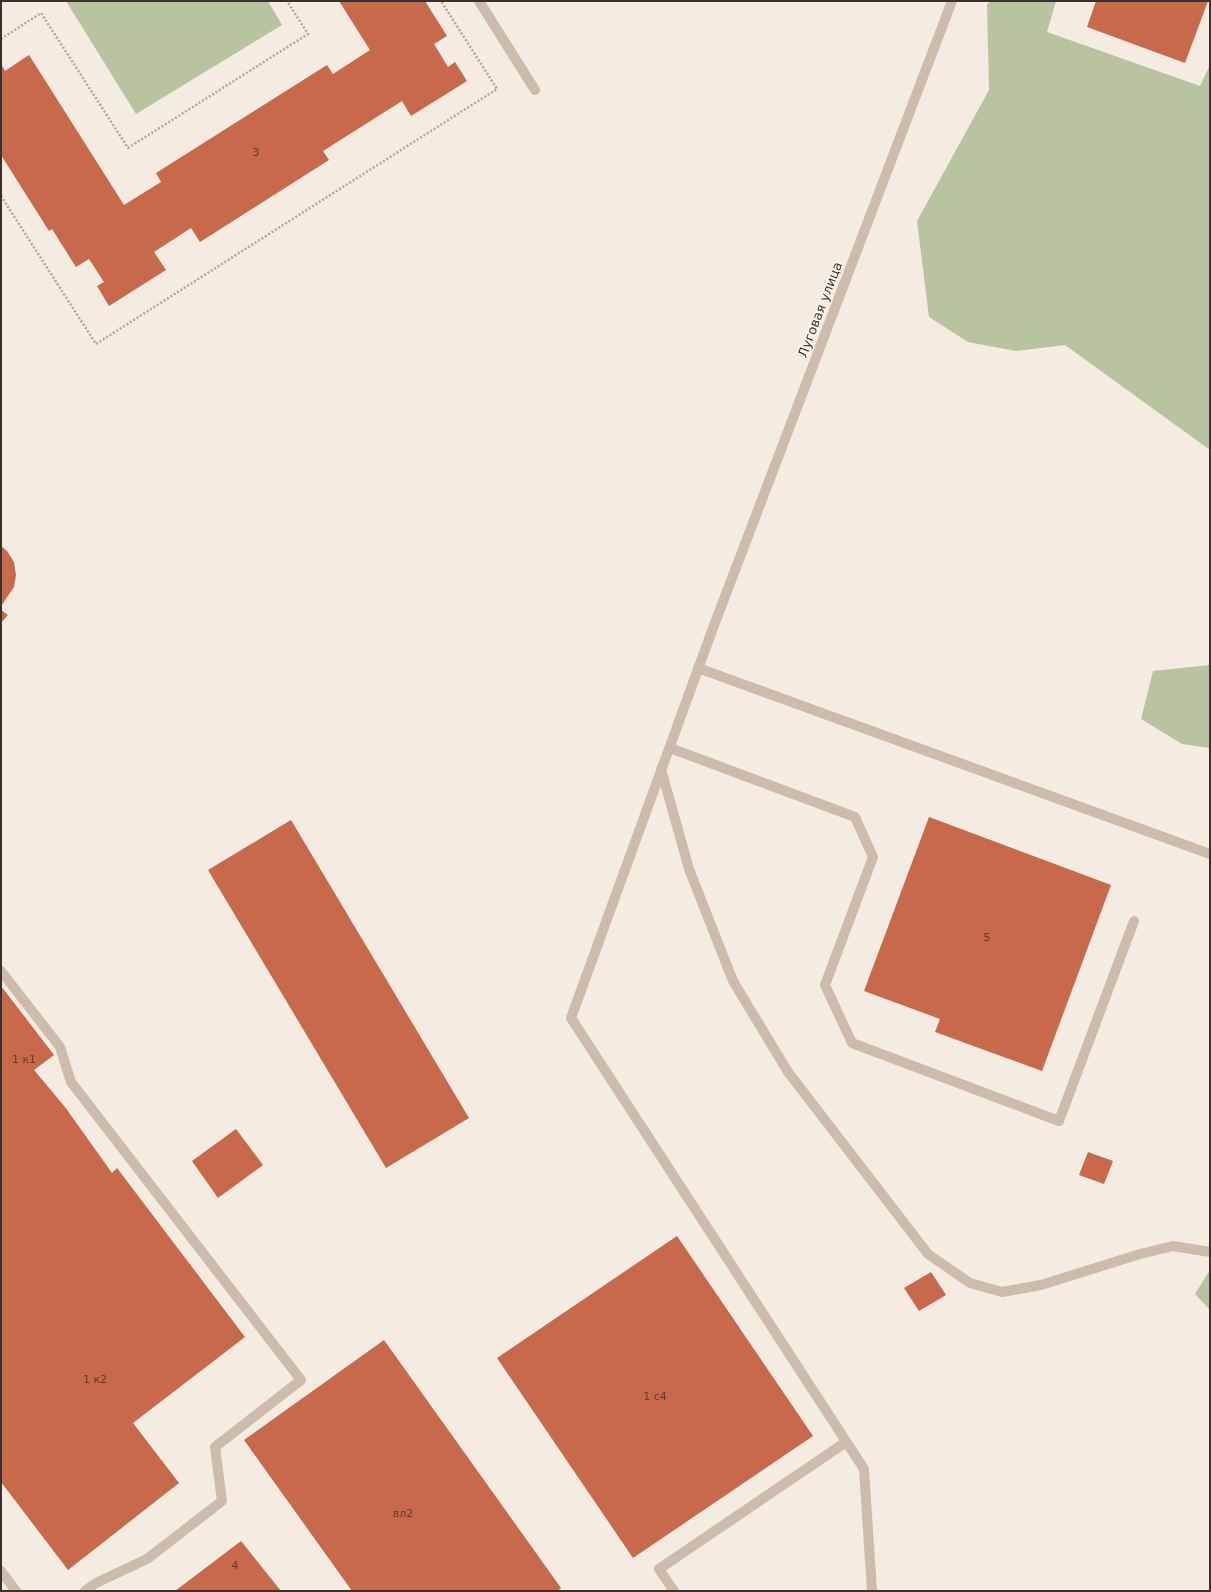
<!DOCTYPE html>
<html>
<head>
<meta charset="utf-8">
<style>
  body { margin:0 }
  #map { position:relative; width:1211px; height:1592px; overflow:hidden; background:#f4ebe1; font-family:"DejaVu Sans",sans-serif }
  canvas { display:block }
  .frame { position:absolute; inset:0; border:2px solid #3b302b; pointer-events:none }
</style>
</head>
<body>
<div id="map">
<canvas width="1211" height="1592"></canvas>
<div class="frame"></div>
</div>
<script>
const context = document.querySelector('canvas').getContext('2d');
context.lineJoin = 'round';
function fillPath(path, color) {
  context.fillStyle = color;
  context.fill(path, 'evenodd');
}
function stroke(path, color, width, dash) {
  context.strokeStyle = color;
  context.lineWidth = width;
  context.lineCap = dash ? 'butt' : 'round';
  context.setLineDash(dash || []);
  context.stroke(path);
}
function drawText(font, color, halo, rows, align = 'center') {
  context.font = font + ' "DejaVu Sans",sans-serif';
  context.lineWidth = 3;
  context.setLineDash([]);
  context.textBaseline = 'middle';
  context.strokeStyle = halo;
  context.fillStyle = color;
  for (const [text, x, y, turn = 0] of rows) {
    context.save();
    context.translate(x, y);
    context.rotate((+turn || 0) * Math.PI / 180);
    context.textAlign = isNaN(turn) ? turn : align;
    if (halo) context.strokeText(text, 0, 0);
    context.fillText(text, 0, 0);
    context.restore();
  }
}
fillPath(new Path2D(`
  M66,1H268L282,25L136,114Z
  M990,1H1056L1047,32L1200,86L1210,65V450L1065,345L1016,351L968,342L929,317L917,221L989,90L987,5Z
  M1210,665V748L1182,744L1141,719L1153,671Z
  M1210,1270V1310L1195,1294Z`), '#b8c4a0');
fillPath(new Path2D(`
  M339,1H425L447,36L434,44L448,67L455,62L467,81L411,116L402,101L323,151L329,160L200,242L191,228L154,252L166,270L109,306L97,286L104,282L89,259L76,267L52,229L49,231L1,155V64L5,71L29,55L124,205L161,182L156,173L327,65L333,74L370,50Z
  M1096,1H1208L1185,63L1087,27Z
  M1,546L7,551L14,562L16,575L14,587L1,606Z
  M1,610L8,615L1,623Z
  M929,817L1111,885L1042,1071L935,1032L940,1019L864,991Z
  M291,820L469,1118L386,1168L208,870Z
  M1,986L54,1055L34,1070L65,1107L112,1173L117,1168L245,1337L133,1423L179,1483L68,1570L1,1482Z
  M236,1129L263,1165L218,1198L192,1161Z
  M1088,1152L1113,1161L1104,1184L1079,1175Z
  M677,1236L813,1436L633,1558L497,1358Z
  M931,1272L946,1295L919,1311L904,1288Z
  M384,1340L561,1588L558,1591H352L244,1440Z
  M241,1541L281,1591H175Z`), '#c8694b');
stroke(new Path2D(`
  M1,39L41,13L128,148L308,34L287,1
  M1,196L96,344L497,89L441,1`), '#b9a596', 2.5, [2, 2]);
stroke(new Path2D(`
  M479,1L535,90
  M698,668L1210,854
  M670,748L855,817L873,857L825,985L852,1043L1059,1121L1134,921
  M661,769L689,869L733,981L788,1072L928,1254L970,1283L1002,1292L1041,1285L1140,1254L1173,1246L1210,1252
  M1,971L60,1047L71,1082L301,1380L215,1447L222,1501L147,1559L96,1583L85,1591
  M1,1571L16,1591
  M674,1591L659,1569L846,1442
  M872,1591L864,1469L571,1018L713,628L952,1`), '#cdbbac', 10);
drawText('11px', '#5e3e33', null, [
  ["3",256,153],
  ["5",987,938],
  ["1 к1",24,1060],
  ["1 к2",95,1380],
  ["1 с4",655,1397],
  ["вл2",403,1514],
  ["4",235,1566]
]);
drawText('13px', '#3b302b', '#fbf5ee', [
  ["Луговая улица",821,310,-69]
]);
</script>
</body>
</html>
